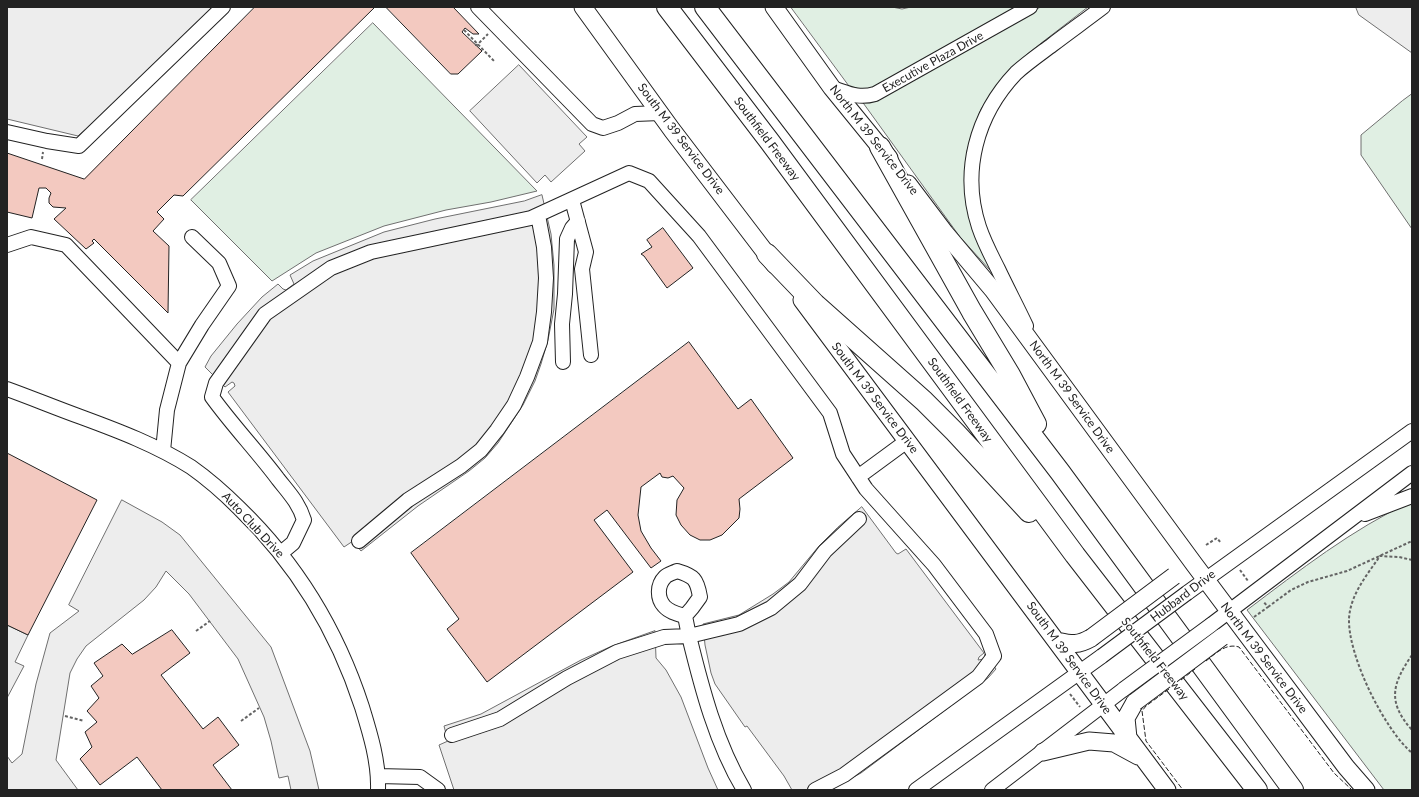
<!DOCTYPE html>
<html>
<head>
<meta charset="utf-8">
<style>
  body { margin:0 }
  #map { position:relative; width:1419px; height:797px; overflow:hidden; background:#fff; font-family:Lato,sans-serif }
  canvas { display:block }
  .frame { position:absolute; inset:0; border:8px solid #222; pointer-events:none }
</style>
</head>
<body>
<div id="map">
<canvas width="1419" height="797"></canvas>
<div class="frame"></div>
</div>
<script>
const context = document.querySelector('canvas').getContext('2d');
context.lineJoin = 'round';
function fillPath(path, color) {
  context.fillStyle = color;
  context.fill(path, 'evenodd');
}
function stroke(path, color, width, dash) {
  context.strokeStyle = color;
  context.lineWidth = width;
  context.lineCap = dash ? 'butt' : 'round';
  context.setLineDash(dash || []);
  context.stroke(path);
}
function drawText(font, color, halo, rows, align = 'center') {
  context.font = font + ' Lato,sans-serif';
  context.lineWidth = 3;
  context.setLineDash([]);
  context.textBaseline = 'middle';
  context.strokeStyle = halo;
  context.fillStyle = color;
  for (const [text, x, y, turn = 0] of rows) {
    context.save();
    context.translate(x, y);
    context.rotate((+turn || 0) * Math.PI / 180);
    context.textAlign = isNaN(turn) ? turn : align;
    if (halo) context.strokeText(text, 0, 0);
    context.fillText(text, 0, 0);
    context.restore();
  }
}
const green = new Path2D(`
  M791,7H892L902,9L911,7H1017L873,88L865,90L850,87Z
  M1041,7H1088L1031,51L1012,67L997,85L981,109L973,131L967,151L965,173L966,195L969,212L999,280L960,237L861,100L886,92Z
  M373,23L537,191L491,202L446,210L384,226L316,253L272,281L191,200Z
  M1412,94V229L1361,155V135L1402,101Z
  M1412,501V790H1384L1247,610C1300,570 1351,530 1412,501Z`);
fillPath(green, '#e0efe3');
stroke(green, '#6f6f6f', 1);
const parking = new Path2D(`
  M7,7H225L78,136L7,119Z
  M1356,7H1412V53L1359,15Z
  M519,65L587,137L579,144L585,151L551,182L545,175L537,183L470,111Z
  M542,195L551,234L554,265V309L548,340L541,364L535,381L523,405L498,443L485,458L469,471L418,506L361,551L353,541L344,547L228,392L235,386L234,383L232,382L225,387L205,367L211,356L237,324L262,297L278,284L283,289L286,290L294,284L290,275L313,261L384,232L435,219L524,201Z
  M122,500L162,522L180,535L271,647L310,751L319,790H291L288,776L279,778L271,741L264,717L238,659L189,594L166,571L156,587L144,600L86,646L77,659L70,673L56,760L78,790H7V756L12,763L22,754L36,684L50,633L79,611L69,605Z
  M862,507L896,553L898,554L906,549L984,653L979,657L978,660L984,659L985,654L996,669L988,678L861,773L829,790H792L784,776L747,726L745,727L715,684L711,673L705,645L703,624L739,615L773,594L789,582L819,546L837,528Z
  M7,625L28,635L15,662L24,666L7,698Z
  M655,631L656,658L666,670L681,697L708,768L718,790H454L439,745L448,741L444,726L481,714L581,660L612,646Z`);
fillPath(parking, '#ededed');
stroke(parking, '#6f6f6f', 1);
const building = new Path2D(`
  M255,7H375L183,196L174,195L157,212L164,219L153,231L169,246L168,313L94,239L92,241L94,243L86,249L54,219L66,208L53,207L49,203V198L51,193L46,188H39L32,218L7,212V153L84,179Z
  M386,7H453L479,34H473L465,28L462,32L482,51L458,74H451Z
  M663,228L693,268L667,288L644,256L641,254L652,247L647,240Z
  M689,342L738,409L751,399L793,458L739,499L740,509L739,518L722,535L710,540H700L690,535L681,525L676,515L677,500L684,488L673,476L668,478L662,477L660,473L641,487L638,515L641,531L651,548L661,561L651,568L607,510L594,520L633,572L487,682L447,629L459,619L411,553Z
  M7,453L97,500L28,635L7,625Z
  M172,630L190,653L161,675L203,729L218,717L239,745L213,765L232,790H162L137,757L100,785L80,759L92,747L85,732L97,722L87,711L99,698L91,686L103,676L94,663L122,644L132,654Z`);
fillPath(building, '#f3c9c0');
stroke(building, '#222', 1);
const minor = new Path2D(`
  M478,7L592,124L603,128L618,123L635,114L660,113
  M832,88C848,93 858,99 875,94L1030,7
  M7,132L47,141L79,146L223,7
  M572,200L586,252L582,269L591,355
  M7,245L31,237L66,245L179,363
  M1026,326C1017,307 1007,288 998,269C991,255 984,242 979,227C961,172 976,115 1016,73C1027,63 1040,54 1052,45C1069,32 1086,20 1103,7
  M563,362L562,324L565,294L567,239L572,228L578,221
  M7,389C32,398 56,408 81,417C119,431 156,445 191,467C208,479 224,493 239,508C298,565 337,630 362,707C370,733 379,762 378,790
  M163,451L167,410L179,363L202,325L229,286L219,263L192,237
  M858,477L907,441
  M1365,514L1412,496
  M359,541L408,500L461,466L481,450L497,430L514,405L527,377L540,342L544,312L546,278L544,247L538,215
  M281,553L293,543L304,520C299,503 289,493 278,479C257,451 233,426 212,397L216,383L265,314L331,268L371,252L531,218L629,173L649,181L699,236L830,413L843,454L866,489L934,565L986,634L994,656L978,677L844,775L815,790
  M1187,593L1412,431
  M1211,625L1412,473
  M452,735L500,719L567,678L617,652L664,637L689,636L685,616L692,608L700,597C697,579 694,576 677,571C673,573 668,574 665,577C657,585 657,598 664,606C669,612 678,614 685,616
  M378,776L420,777L438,790
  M744,790C716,743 702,689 689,636L739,624L771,608L800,584L825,551L859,519
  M916,790L1102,656
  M992,790L1124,689`);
const major = new Path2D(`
  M583,7L672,130L775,265
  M774,7L832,88L889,158
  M908,184L945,233L993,290L1194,564L1346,767L1366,790
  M802,300L1167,790
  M1056,641C1071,644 1077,646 1091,638
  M1128,738L1126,718L1135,702
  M1043,752L1089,741L1114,743L1138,756`);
const highway = new Path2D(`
  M667,7L770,142L1075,555L1257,790
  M705,7L1060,472L1293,790
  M880,147L972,312L1010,375L1036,424
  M767,254L815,304L924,401L955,432L1029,512`);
stroke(minor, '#222', 16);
stroke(major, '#222', 19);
stroke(highway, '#222', 22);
stroke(new Path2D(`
  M464,30L494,61
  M475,45H477L488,34
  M42,159L43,152
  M1206,545L1217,538L1221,543
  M1412,560L1399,557L1380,556C1367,575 1350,595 1349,619C1348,656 1384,729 1412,753
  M1240,570L1248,581
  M1268,607L1291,590L1308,582L1347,571L1412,541
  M1254,617L1268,607L1263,601
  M196,631L210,621
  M1412,655C1392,684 1387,702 1412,730
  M1070,694L1080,707
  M65,716L84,721
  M241,721L259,708`), '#646464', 2, [3, 2]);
stroke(minor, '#fff', 14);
stroke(major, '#fff', 17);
stroke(highway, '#fff', 20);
const minorBridge = new Path2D(`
  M1102,656L1187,593
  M1124,689L1211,625`);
const majorBridge = new Path2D(`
  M1091,638L1174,576
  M1135,702L1222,637`);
stroke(minorBridge, '#222', 16, []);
stroke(majorBridge, '#222', 19, []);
stroke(minorBridge, '#fff', 14);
stroke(majorBridge, '#fff', 17);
stroke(new Path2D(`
  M1206,661C1216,653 1226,643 1239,647L1334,773L1352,790
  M1181,680L1195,669
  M1169,689L1146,706L1142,711L1146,741L1183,790`), '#222', 1, [5, 2]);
drawText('12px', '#222', '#fff', [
  ["Executive Plaza Drive",933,62,-29],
  ["South M 39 Service Drive",681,139,53],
  ["Southfield Freeway",767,139,53],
  ["North M 39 Service Drive",874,140,52],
  ["North M 39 Service Drive",1072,397,54],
  ["South M 39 Service Drive",875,398,53],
  ["Southfield Freeway",960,400,54],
  ["Auto Club Drive",253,525,47],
  ["Hubbard Drive",1183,596,-37],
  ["South M 39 Service Drive",1069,658,54],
  ["North M 39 Service Drive",1264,658,53],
  ["Southfield Freeway",1155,659,52]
]);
</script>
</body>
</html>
